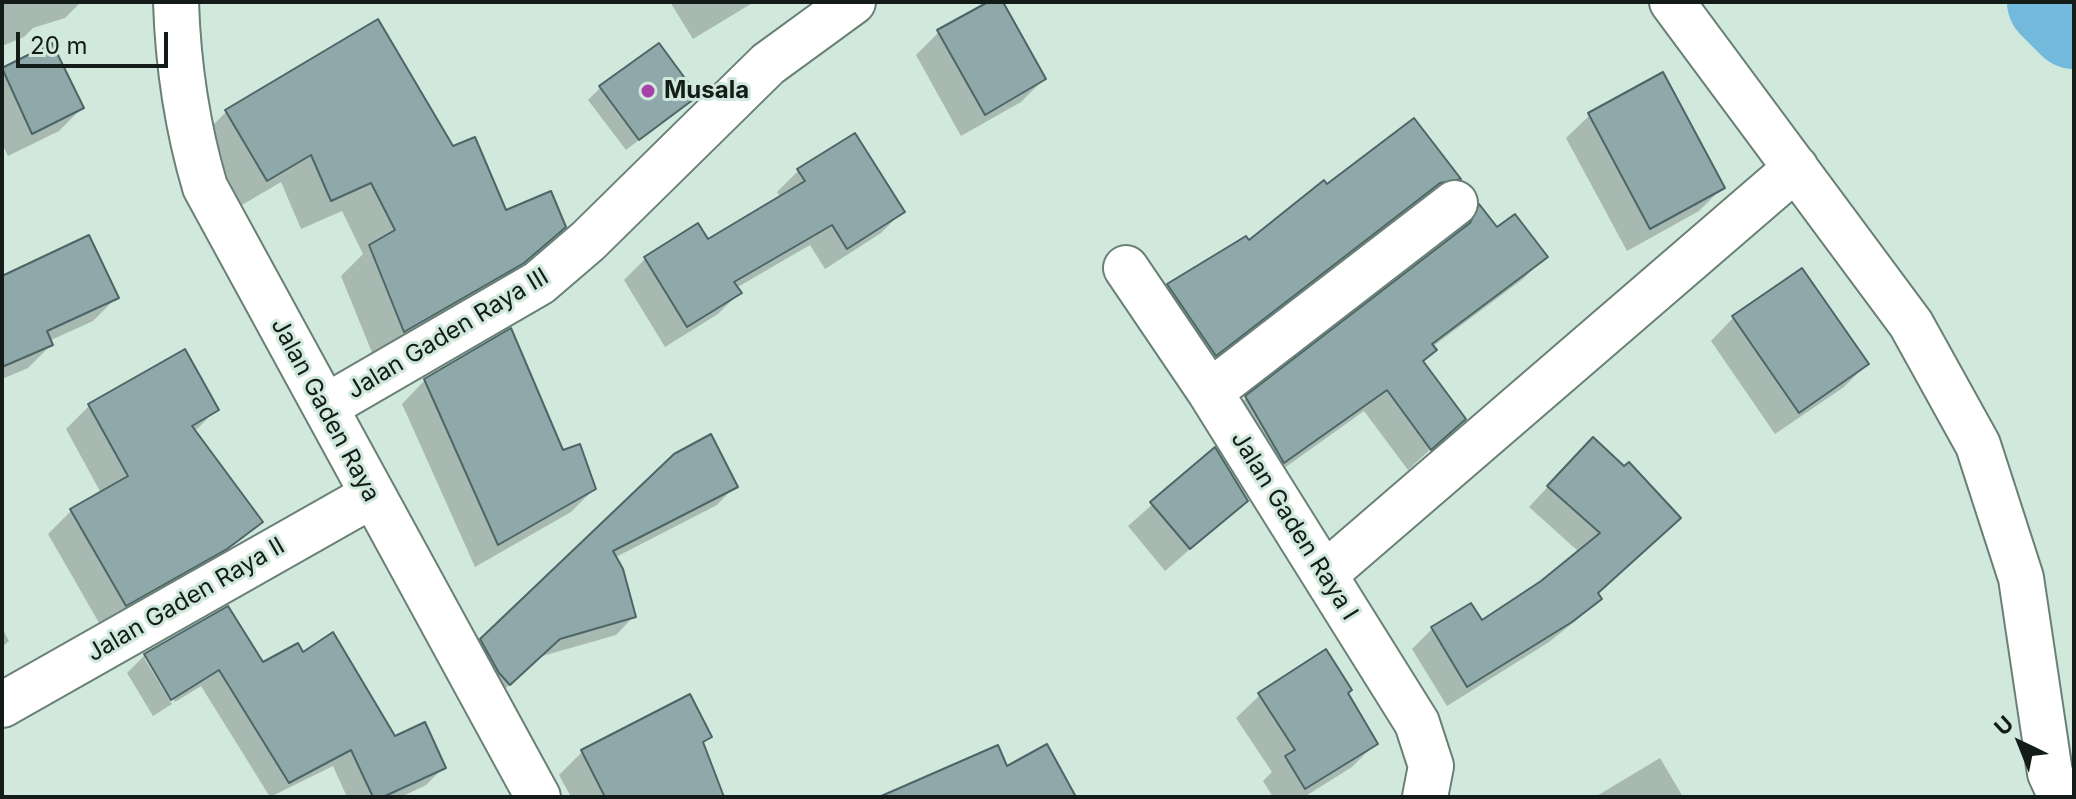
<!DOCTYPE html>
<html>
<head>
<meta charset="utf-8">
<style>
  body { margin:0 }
  #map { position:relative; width:2076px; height:799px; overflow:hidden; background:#d1e8dd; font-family:Inter,sans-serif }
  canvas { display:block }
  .frame { position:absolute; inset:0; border:4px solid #131c18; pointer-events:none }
  .north { position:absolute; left:1980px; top:703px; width:80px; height:80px; -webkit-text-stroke:6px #d1e8dd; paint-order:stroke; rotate:317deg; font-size:22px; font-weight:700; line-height:32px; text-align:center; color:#131c18 }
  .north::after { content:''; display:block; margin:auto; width:28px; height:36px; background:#131c18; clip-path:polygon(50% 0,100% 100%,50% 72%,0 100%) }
  .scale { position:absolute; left:16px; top:32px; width:152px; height:36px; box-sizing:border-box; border:4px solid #131c18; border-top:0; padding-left:10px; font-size:24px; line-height:28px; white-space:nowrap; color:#131c18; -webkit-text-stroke:6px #d1e8dd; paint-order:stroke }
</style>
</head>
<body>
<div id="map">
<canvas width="2076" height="799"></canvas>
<div class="frame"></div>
<div class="north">U</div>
<div class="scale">20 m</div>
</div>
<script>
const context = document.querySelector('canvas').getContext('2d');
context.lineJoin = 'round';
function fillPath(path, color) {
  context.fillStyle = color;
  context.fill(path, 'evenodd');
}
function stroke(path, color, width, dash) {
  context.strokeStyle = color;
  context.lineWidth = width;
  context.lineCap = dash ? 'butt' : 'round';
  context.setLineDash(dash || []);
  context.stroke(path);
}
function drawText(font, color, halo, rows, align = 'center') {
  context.font = font + ' Inter,sans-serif';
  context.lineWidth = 6;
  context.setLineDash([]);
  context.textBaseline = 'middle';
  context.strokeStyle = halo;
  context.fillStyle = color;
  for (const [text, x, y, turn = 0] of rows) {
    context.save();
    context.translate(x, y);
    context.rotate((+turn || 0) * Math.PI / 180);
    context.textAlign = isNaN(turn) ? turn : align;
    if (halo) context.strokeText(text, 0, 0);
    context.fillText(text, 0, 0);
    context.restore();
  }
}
fillPath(new Path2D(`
  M2,2H81L65,18L33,28L24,37L2,46Z
  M670,2H754L693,39Z
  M992,2H1001L1044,79L1021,102L961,136L916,55L939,32Z
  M51,46L82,108L59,131L8,156L2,144V70Z
  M600,88L695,96L626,150L588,100Z
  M226,112L453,149L505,212L563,227L493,291L375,360L341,276L363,254L342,211L301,229L281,182L237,208L197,141Z
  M1590,115L1722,188L1699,211L1627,251L1566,138Z
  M798,171L902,212L881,233L825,269L810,245L736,288L739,293L718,314L665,347L624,280L645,259L698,226L707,242L781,198L777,192Z
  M1458,179L1436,202L1414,206L1192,377L1145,308L1168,285L1249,243L1327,187Z
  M1479,207L1497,230L1545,257L1523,279L1432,347L1422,362L1463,419L1408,470L1364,411L1262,484L1224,420L1246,398L1453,239L1458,228Z
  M2,277L116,298L93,321L49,341L51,345L28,368L2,379Z
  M1734,317L1867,364L1844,387L1775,434L1711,341Z
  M184,352L216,410L194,432L261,522L202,571L102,628L48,534L72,510L101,493L66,429L89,406Z
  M425,380L562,453L594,489L571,512L475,567L402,404Z
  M1214,450L1246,500L1165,571L1128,526Z
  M675,456L735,486L717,505L614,558L634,616L616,635L539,657L491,702L463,659Z
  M1573,460L1658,538L1596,594L1599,598L1579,618L1549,642L1447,706L1412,649L1432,629L1481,623L1542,583L1579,552L1529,507Z
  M2,628L9,641L2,647Z
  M302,654L394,739L443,768L426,785L401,797H347L333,766L270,797L201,686L175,702L148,658H144L172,704L153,716L127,673L145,655L263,665Z
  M1346,694L1375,744L1352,767L1304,797H1273L1263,781L1272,772L1236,718L1260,695Z
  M710,737L702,744L722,797H571L559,775L582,752Z
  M1660,758L1683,797H1595Z`), '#0003');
stroke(new Path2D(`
  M2053,2L2074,23`), '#72b9db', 92);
const building = new Path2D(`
  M988,2H1003L1046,79L985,115L937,30Z
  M378,19L453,146L475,137L506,210L551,191L566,227L524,263L404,332L369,245L395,230L371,183L331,201L311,155L267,181L225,110Z
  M52,43L84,108L32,134L2,68Z
  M659,43L698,96L639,140L599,86Z
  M1663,72L1725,188L1650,229L1588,113Z
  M1414,118L1461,179L1440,183L1216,356L1167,284L1246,236L1249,240L1324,180L1327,184Z
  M855,133L905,212L847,249L832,225L734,282L742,293L687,327L644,257L698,223L708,239L805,181L797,169Z
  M1479,204L1497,227L1515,214L1548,257L1432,344L1437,350L1423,361L1466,419L1431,450L1387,390L1284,463L1245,396L1470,223Z
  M89,235L119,298L47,331L53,345L2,367V276Z
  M1802,268L1869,364L1799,413L1732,316Z
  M511,328L563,450L580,444L596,489L498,545L424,379Z
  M185,349L219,410L192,426L263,522L227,549L126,606L70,509L128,476L88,404Z
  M711,434L738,487L613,551L623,569L636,617L560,639L510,685L499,673L480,639L674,454Z
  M1593,437L1624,466L1629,462L1681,518L1598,593L1602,599L1572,622L1467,687L1431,627L1471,603L1482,620L1541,581L1600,533L1547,486Z
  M1215,447L1248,501L1190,549L1150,502Z
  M228,606L263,662L298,643L303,652L333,632L395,736L425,722L446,768L383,797H373L351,750L289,783L219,670L171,700L144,654Z
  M1326,649L1352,690L1348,693L1378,744L1305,789L1285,756L1295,750L1258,693Z
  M690,694L712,737L703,742L724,797H605L581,750Z
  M1047,744L1076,797H879L998,745L1007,766Z`);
fillPath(building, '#8fa9aa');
stroke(building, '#4d6566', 2);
const street = new Path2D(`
  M176,2C178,65 187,126 205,187L538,797
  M1672,2L1911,324L1978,445L2021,578L2050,773L2061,797
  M1126,268L1210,392L1417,723L1431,766L1425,797
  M1210,392L1455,203
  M325,407L539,283L588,241L768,64L853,2
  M1325,574L1796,168
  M2,705L371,496`);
stroke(street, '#6a8076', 48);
stroke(street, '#fff', 44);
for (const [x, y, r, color] of [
  [648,91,8,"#a442a9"]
]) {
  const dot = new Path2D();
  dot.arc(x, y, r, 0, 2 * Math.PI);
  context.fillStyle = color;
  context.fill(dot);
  stroke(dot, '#d1e8dd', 3);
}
drawText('bold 24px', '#131c18', '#d1e8dd', [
  ["Musala",664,91]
], 'left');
drawText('24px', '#131c18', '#d1e8dd', [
  ["Jalan Gaden Raya III",448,334,-31],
  ["Jalan Gaden Raya",325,410,62],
  ["Jalan Gaden Raya I",1294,526,58],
  ["Jalan Gaden Raya II",186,600,-30]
]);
</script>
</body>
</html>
